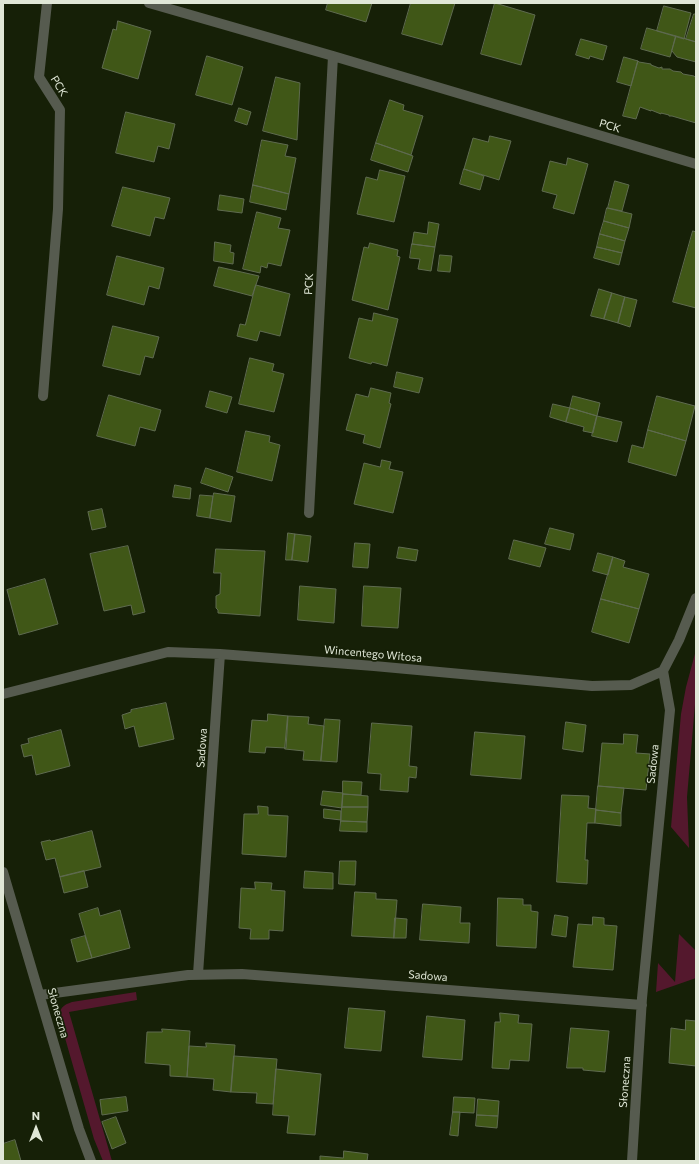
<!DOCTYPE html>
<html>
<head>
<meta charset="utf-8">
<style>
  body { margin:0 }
  #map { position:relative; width:699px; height:1164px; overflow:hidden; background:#162007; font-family:Commissioner,sans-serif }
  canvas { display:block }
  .frame { position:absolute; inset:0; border:4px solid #e0e7d7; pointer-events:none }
  .north { position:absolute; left:16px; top:1108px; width:40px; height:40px; -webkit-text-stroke:3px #162007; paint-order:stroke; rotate:0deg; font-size:11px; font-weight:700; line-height:16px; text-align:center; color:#e0e7d7 }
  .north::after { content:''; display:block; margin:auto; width:14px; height:18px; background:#e0e7d7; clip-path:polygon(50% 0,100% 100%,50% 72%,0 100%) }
</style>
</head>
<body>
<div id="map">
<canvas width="699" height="1164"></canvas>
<div class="frame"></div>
<div class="north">N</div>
</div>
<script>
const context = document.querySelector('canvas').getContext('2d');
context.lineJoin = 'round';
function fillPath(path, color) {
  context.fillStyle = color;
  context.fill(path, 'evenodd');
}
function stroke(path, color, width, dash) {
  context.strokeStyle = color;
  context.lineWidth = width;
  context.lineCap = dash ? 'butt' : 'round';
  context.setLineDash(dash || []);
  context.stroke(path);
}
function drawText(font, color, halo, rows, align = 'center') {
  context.font = font + ' Commissioner,sans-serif';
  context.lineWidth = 3.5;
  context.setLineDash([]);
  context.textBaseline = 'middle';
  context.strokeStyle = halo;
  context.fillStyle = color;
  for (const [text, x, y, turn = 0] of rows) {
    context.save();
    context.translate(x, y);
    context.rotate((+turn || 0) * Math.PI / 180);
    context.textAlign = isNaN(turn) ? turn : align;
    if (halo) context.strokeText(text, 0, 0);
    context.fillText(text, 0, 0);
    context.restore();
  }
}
fillPath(new Path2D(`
  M696,650V693L687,797L689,848L671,827L681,714L686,687Z
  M679,934L696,951V978L656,992L658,963L675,982Z
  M136,992L137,1000L69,1012L112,1161H103L94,1139L59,1017C60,1008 63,1005 72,1002Z`), '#54182d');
const building = new Path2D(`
  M328,3H372L366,22L326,10Z
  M411,3H455L442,45L402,34Z
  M495,3L535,15L521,65L481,54Z
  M664,6L691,13L684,39L657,31Z
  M694,14H696V42L686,39Z
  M118,21L151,31L138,79L102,68L113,29L116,30Z
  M647,28L676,36L670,57L641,49Z
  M676,36L696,42V62L677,57L672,51Z
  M581,39L607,46L603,60L590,56L589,59L576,55Z
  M207,56L243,67L232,105L196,95Z
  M624,57L638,61L631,86L617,82Z
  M638,61L639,62L651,64V65L659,68L662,67V69H670L673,71L681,72L683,74L694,76L696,78V123L672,116H669V115L661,113V114L651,110V111L640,107L636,119L623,116Z
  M276,77L300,83L297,140L263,131Z
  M390,100L404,105L403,110L423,116L411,155L376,143Z
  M239,108L251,112L247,125L235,121Z
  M126,112L175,124L169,149L158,146L154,162L116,153Z
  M490,136L511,141L499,180L464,169L473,138L488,142Z
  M262,140L288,145L285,156L296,158L289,194L253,185Z
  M376,143L413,156L408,172L371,160Z
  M568,158L588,164L574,214L553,208L557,195L542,191L550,161L566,165Z
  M464,169L484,176L480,190L460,184Z
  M380,170L405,176L394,222L357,214L366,177L377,180Z
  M615,181L629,185L622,211L608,208Z
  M253,185L289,194L286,210L250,202Z
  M123,187L170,198L164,219L155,217L150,236L112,226Z
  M220,195L244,199L242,213L218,210Z
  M607,208L632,214L629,228L604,221Z
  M257,212L281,218L278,228L290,230L281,266L268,263L267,268L261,266L260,273L243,269Z
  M604,221L629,228L625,241L600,234Z
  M429,222L439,224L435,247L412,244L414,232L427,234Z
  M693,231L696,232V308L673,302Z
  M600,234L625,241L622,253L597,247Z
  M215,242L231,245L230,252L234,253L233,264L214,261Z
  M370,243L398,250L397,256L400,257L388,310L352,300L364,247L368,248Z
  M412,244L435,247L431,271L418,269L420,259L410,258Z
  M597,247L622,253L619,265L594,258Z
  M440,255L452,256L450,272L438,271Z
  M117,256L164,268L159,289L149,286L144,305L107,295Z
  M219,267L259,276L252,296L214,286Z
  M256,285L290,294L280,336L260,331L257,341L237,336L240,324L245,325Z
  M599,289L612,293L604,319L591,316Z
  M612,293L625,297L618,323L604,319Z
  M625,297L637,300L630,327L618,323Z
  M374,313L398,319L387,366L372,362L371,364L349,358L359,318L372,321Z
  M113,326L159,337L153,358L145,356L140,375L103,366Z
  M250,358L274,364L272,371L284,374L274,412L239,404Z
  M397,372L423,378L419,393L394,387Z
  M371,388L391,393L389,403L391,404L380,448L363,443L365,435L346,430L356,394L368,397Z
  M210,391L232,397L227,413L206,407Z
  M109,395L161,410L155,431L140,427L135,446L97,436Z
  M573,396L600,403L597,416L570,408Z
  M657,396L695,406L686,441L648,430Z
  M553,404L570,408L566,422L550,417Z
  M570,408L597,416L593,433L583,431L584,427L566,422Z
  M597,416L622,422L617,442L592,436Z
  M648,430L686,441L676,476L628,462L632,445L643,448Z
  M246,431L270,436L269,442L280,445L272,481L237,472Z
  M382,460L391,462L389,469L403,472L393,513L354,504L364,463L380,467Z
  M206,468L233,477L228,492L201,483Z
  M175,485L191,488L190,499L173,497Z
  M214,493L235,496L231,522L210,518Z
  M200,495L213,496L210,518L197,516Z
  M102,509L106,527L92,530L88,512Z
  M550,528L574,534L570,550L545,544Z
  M288,533L295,534L292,560H286Z
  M295,534L311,536L308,562L292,560Z
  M514,540L546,548L540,567L509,559Z
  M355,543L370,544L368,568L353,567Z
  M128,546L145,612L133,615L131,605L104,611L90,554Z
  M399,547L418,550L416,561L397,558Z
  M216,549L265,551L260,616L218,613V610L216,608V596L220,594L221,573H214Z
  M598,553L613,557L608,575L593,571Z
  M613,557L625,561L623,567L649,574L639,609L601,599Z
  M45,579L58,624L19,635L7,590Z
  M300,586L336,589L334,623L298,620Z
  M364,586L401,588L398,628L362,626Z
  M601,599L639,609L629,643L592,632Z
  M166,703L174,739L139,747L134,726L125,729L122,715L131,712V710Z
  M268,714L288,716L286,748L266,747L265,753L249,752L252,720L267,721Z
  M288,716L309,717L308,724L324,726L321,761L303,760L304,751L285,749Z
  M325,719L340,720L337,762L321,761Z
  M566,722L586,725L583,752L563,749Z
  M372,723L412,726L409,766L417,767L416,778L409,777L408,792L380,790L381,774L368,773Z
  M61,730L70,766L36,775L32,755L24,757L21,745L29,743L28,739Z
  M475,732L525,736L521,779L471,775Z
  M624,734L638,735L636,753L650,754L646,790L598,786L602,743L623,744Z
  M343,781L362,782L361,795L343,794Z
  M598,786L624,788L621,813L596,810Z
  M323,791L343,793L342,808L321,805Z
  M343,794L368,796V807H342Z
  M562,795L589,796L588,808L596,809L595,823H587L585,860H588L587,884L557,882Z
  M258,806L268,807V815L288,816L286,857L242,854L244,814H258Z
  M342,807H368L367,822L341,821Z
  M324,809L341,811V820L324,818Z
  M596,810L621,813V826L595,823Z
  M341,821L367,822V832L340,831Z
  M92,831L101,867L60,877L55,858L46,860L41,842L50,840L51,841Z
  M340,861H356L355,885L339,884Z
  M84,871L88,887L64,893L60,877Z
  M305,871L333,873V889L304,888Z
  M255,882L272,883L271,890L285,891L283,931L269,930V939H250L251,929L239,928L241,888L255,889Z
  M355,892L376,893V899L397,900L394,938L352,936Z
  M498,898L523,899V905H531V911L538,912L536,948L497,946Z
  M423,904L461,907L460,923H470L469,943L420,940Z
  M98,908L100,916L120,910L130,948L92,958L79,914Z
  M555,915L568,917L566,937L552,935Z
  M593,917L604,918V925L617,926L613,970L573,967L578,924L592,925Z
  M395,918L407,919L406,938H394Z
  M85,936L92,958L77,962L71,940Z
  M349,1008L385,1011L381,1051L345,1048Z
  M500,1013L519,1015L518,1023L532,1024L529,1061L510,1060L509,1069L492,1068L495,1022H500Z
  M427,1016L465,1020L462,1060L423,1057Z
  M686,1020L696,1021V1066L669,1063L671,1028L685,1030Z
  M571,1028L609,1031L605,1072L583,1070V1068H567Z
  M162,1029L190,1031L187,1077L170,1076V1065L145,1063L147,1032H162Z
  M206,1043L235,1045L231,1092L213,1090L214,1079L187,1077L189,1046L206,1047Z
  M234,1056L277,1059L273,1104L256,1103L257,1093L231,1092Z
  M276,1069L321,1074L315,1135L287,1133L289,1116L273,1115Z
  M126,1097L128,1111L102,1115L100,1100Z
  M454,1097L475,1098L474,1113L453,1112Z
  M478,1099L499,1101L498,1116L477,1115Z
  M453,1112H460L458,1136L450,1135Z
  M477,1115L498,1116L497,1128L476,1126Z
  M116,1117L126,1143L112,1149L102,1122Z
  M15,1140L21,1161H3V1144Z
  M344,1151L368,1154L367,1161H320V1156L343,1158Z`);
fillPath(building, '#405717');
stroke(building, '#5f6b50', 1);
stroke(new Path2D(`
  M149,3L333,56L696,164
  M43,396L58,209L60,110L39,77L47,3
  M309,513L333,56
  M3,694L168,652L220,654L374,666L592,686L631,685L663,671L679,640L696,598
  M3,872L79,1129L91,1161
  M198,974L220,654
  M40,995L188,975L242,974L642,1005
  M632,1161L642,998L670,710L663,671`), '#565b4f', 10);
drawText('11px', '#e0e7d7', '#162007', [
  ["PCK",59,86,58],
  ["PCK",610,126,17],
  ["PCK",309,284,-87],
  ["Wincentego Witosa",373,654,5],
  ["Sadowa",202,748,-86],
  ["Sadowa",653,764,-84],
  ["Sadowa",428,976,5],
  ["Słoneczna",58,1013,74],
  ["Słoneczna",625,1082,-86]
]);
</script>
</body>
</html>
